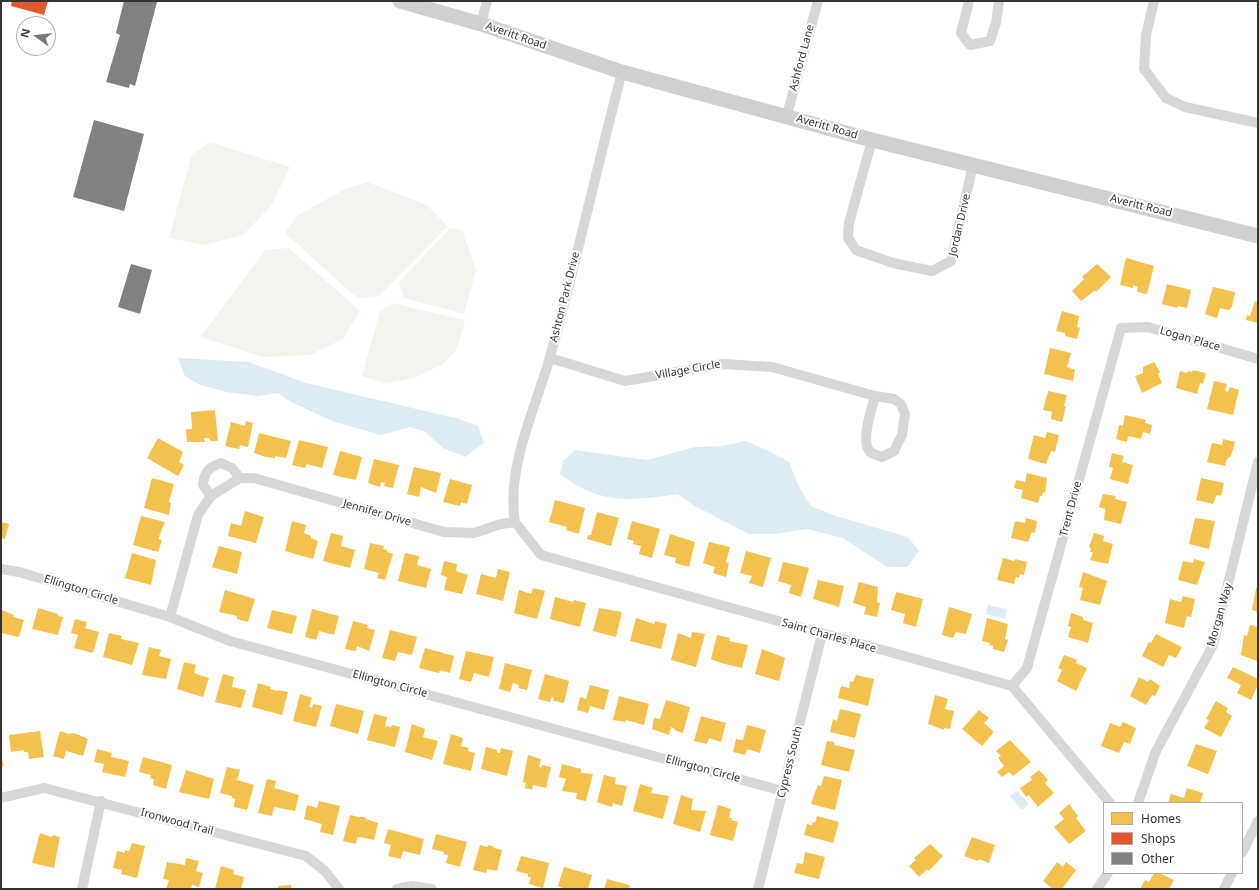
<!DOCTYPE html>
<html>
<head>
<meta charset="utf-8">
<style>
  body { margin:0 }
  #map { position:relative; width:1259px; height:890px; overflow:hidden; background:#fff; font-family:"Noto Sans",sans-serif }
  canvas { display:block }
  .frame { position:absolute; inset:0; border:2px solid #333; pointer-events:none }
  .legend { position:absolute; left:1103px; top:802px; width:140px; height:72px; box-sizing:border-box; background:#fff; border:1px solid #adadad; margin:0; padding:5px 7px; list-style:none; font-size:12px; color:#333 }
  .legend li { display:flex; align-items:center; gap:8px; height:20px }
  .legend b { width:20px; border:1px solid #adadad }
  .north { position:absolute; left:16px; top:16px; width:40px; height:40px; box-sizing:border-box; background:#fff; border:1px solid #adadad; border-radius:50%; rotate:285deg; font-size:11px; font-weight:700; line-height:16px; text-align:center; color:#333 }
  .north::after { content:''; display:block; margin:auto; width:14px; height:18px; background:#7a7a7a; clip-path:polygon(50% 0,100% 100%,50% 72%,0 100%) }
</style>
</head>
<body>
<div id="map">
<canvas width="1259" height="890"></canvas>
<div class="frame"></div>
<ul class="legend">
<li><b style="height:11px;background:#f2c14e"></b>Homes</li>
<li><b style="height:11px;background:#e4572e"></b>Shops</li>
<li><b style="height:11px;background:#818181"></b>Other</li>
</ul>
<div class="north">N</div>
</div>
<script>
const context = document.querySelector('canvas').getContext('2d');
context.lineJoin = 'round';
function fillPath(path, color) {
  context.fillStyle = color;
  context.fill(path, 'evenodd');
}
function stroke(path, color, width, dash) {
  context.strokeStyle = color;
  context.lineWidth = width;
  context.lineCap = dash ? 'butt' : 'round';
  context.setLineDash(dash || []);
  context.stroke(path);
}
function drawText(font, color, halo, rows, align = 'center') {
  context.font = font + ' "Noto Sans",sans-serif';
  context.lineWidth = 4;
  context.setLineDash([]);
  context.textBaseline = 'middle';
  context.strokeStyle = halo;
  context.fillStyle = color;
  for (const [text, x, y, turn = 0] of rows) {
    context.save();
    context.translate(x, y);
    context.rotate((+turn || 0) * Math.PI / 180);
    context.textAlign = isNaN(turn) ? turn : align;
    if (halo) context.strokeText(text, 0, 0);
    context.fillText(text, 0, 0);
    context.restore();
  }
}
fillPath(new Path2D(`
  M210,142L290,167L271,206L243,235L204,245L169,238L192,154Z
  M367,182L427,205L448,227L379,296L357,298L285,233L298,215L345,189Z
  M450,228L462,230L476,270L464,314L404,298L399,282Z
  M289,248L360,311L343,339L310,355L263,357L200,337L265,250Z
  M391,303L465,320L457,349L443,364L414,378L386,384L362,376L380,311Z`), '#f1f5ed');
fillPath(new Path2D(`
  M178,358L248,362L306,383L459,419L478,426L484,443L465,457L443,448L424,431L410,427L381,435L335,422L291,402L278,393L258,396L226,392L200,385L185,376Z
  M746,441L771,452L789,462L799,487L811,506L836,516L908,537L919,551L907,567H887L843,538L807,529L775,534H749L693,505L678,494C630,501 600,505 560,474L563,461L575,450L647,460L695,447L722,446Z
  M988,605L1007,609L1005,619L986,614Z
  M1017,791L1029,804L1022,810L1010,796Z`), '#ddebf3');
fillPath(new Path2D(`
  M1126,258L1154,266L1147,294L1137,292L1138,287L1133,285V288L1120,285Z
  M1097,264L1111,277L1096,292L1095,290L1081,301L1072,291L1084,279L1082,277Z
  M1167,284L1191,290L1187,308L1178,306L1177,308L1162,304Z
  M1213,287L1235,292L1232,307L1229,310L1220,308L1217,318L1205,314Z
  M1255,301L1258,302V323L1246,320L1247,315L1250,316Z
  M1062,311L1079,316L1077,327L1080,328L1077,339L1065,336V333L1056,331Z
  M1050,348L1071,353L1067,367L1075,370L1073,381L1044,374Z
  M1154,362L1160,372L1158,374L1162,383L1142,393L1135,376L1143,373V367Z
  M1193,370L1206,373L1203,384L1200,383L1197,394L1176,388L1180,371L1187,373L1188,371L1192,372Z
  M1214,381L1227,384L1225,391L1228,392L1230,387L1239,390L1233,415L1207,409Z
  M1048,391L1067,395L1064,406H1066L1062,422L1051,419L1052,412L1043,410Z
  M215,410L218,441H210V438H204L205,442H187L186,429H192L191,412Z
  M1125,415L1146,420L1145,423L1152,425L1150,434L1143,432L1141,439L1128,436L1127,442L1116,439L1119,425L1123,426Z
  M246,421L253,423L248,447L240,445L239,449L225,446L231,422L245,426Z
  M1047,432L1059,435L1055,452L1051,451L1046,464L1028,459L1034,435L1045,438Z
  M259,433L291,441L286,458L275,456V458L266,457L254,453Z
  M158,438L183,452L179,462L184,465L178,476L147,458Z
  M1223,439L1235,442L1231,456L1227,459L1225,466L1207,462L1212,443L1222,445Z
  M299,440L328,447L322,468L307,464L305,468L292,465Z
  M340,451L362,457L356,480L333,475Z
  M1112,453L1124,456L1122,462L1133,465L1128,484L1110,479L1113,468L1109,467Z
  M374,459L399,465L393,488L384,486L385,483L381,482L380,487L368,483Z
  M414,467L441,473L436,493L421,487L419,497L407,494Z
  M1027,473L1047,478L1045,493L1043,492L1042,496H1040L1038,503L1021,498L1023,490L1014,488L1016,480L1025,482Z
  M152,478L174,484L169,502L171,503L169,515L144,508Z
  M1201,478L1224,483L1221,496L1217,495L1213,504L1196,500Z
  M450,479L472,485L467,504L461,502L460,506L443,502Z
  M1103,494L1116,496L1115,499L1127,502L1121,524L1104,520L1105,509L1099,507Z
  M555,500L585,508L579,534L566,530L567,527L549,522Z
  M245,511L264,517L256,543L228,536L231,523L241,526Z
  M597,512L619,518L611,546L587,539L588,535H591Z
  M141,516L165,522L158,539L162,540L158,552L133,545Z
  M1026,518L1037,521L1035,533L1032,532L1028,542L1011,538L1015,521L1025,523Z
  M1195,518L1215,521L1209,549L1189,544Z
  M292,521L306,525L304,533L311,536V538L318,541L313,559L285,551Z
  M632,521L660,529L652,558L639,554L641,546L633,544L634,541L627,539Z
  M1,522L9,524L5,539L1,538Z
  M331,533L343,536L341,546L355,550L350,568L323,561Z
  M1094,533L1104,536L1103,541L1113,544L1108,564L1090,560L1093,552H1090L1091,548L1089,547Z
  M670,534L695,542L689,567L675,563L676,558L664,555Z
  M709,542L730,547L726,562L729,563L726,577L713,573L715,567L703,563Z
  M370,543L384,546L383,549L387,550V552L393,554L385,580L377,578L379,573L364,569Z
  M219,546L242,552L237,574L212,567Z
  M746,551L771,558L763,587L749,583L752,576L740,573Z
  M132,553L156,560L151,585L125,578Z
  M405,553L419,556L417,565L431,569L426,588L398,581Z
  M1003,558L1014,561L1015,559L1027,562L1024,575L1020,574L1019,578L1016,577L1014,584L997,580Z
  M1194,559L1205,562L1197,585L1178,580L1183,561L1193,563Z
  M444,561L457,564L456,571L468,575L462,594L444,590L447,577L441,575Z
  M783,562L809,568L801,597L789,593L791,585L778,581Z
  M498,569L510,572L503,601L476,594L481,574L496,578Z
  M1083,572L1107,581L1100,605L1080,600L1083,588L1079,587Z
  M818,580L844,586L839,607L813,599Z
  M859,582L878,587L877,602L880,603L877,617L864,614L866,607L853,603Z
  M533,588L545,591L537,619L514,613L519,590L531,594Z
  M1256,588H1258V612L1252,610Z
  M225,590L255,599L248,622L237,619V616L219,612Z
  M896,592L923,599L916,627L903,623L905,614L891,610Z
  M1183,596L1195,599L1191,617L1187,616L1184,628L1165,623L1170,599L1181,602Z
  M555,597L573,602L574,600L586,603L580,627L550,619Z
  M949,607L972,614L966,634L956,632L953,638L942,635Z
  M38,608L58,614V616L63,617L58,635L32,629Z
  M599,608L622,612L616,637L593,631Z
  M312,609L339,616L334,635L319,631L316,640L305,637Z
  M1,610L14,615L13,617L24,620L19,637L1,633Z
  M272,610L297,616L292,634L267,628Z
  M1071,613L1083,617V620L1093,623L1088,643L1068,637L1071,627L1068,626Z
  M636,618L654,624L655,621L667,624L661,649L630,641Z
  M987,618L1008,624L1005,639L1008,640L1004,652L993,649V646L989,645L990,643L982,641Z
  M75,619L87,622L85,628L99,632L93,653L74,648L78,635L71,633Z
  M353,621L368,625L367,628L375,630L369,651L357,646L356,651L345,649Z
  M1250,625L1258,627L1257,661L1241,655L1244,635L1247,636Z
  M390,630L417,637L412,655L398,652L395,661L382,658Z
  M692,632L705,634L696,667L671,660L678,633L691,638Z
  M109,633L122,636L121,639L139,643L132,665L103,657Z
  M1156,634L1182,647L1176,658L1169,655L1163,667L1142,656L1149,642L1151,643Z
  M717,635L730,638L729,641L748,645L742,668L721,663L711,659Z
  M149,647L161,650L159,656L171,659L166,679L142,675Z
  M425,648L454,656L450,673L440,670L439,673L419,668Z
  M762,649L785,658L779,681L755,674Z
  M466,651L494,657L489,677L474,673L471,682L459,679Z
  M1064,655L1077,660L1076,663L1087,668L1076,691L1057,681L1062,670L1058,668Z
  M184,662L196,665L194,673L209,678L203,697L177,689Z
  M505,663L532,670L527,690L518,688L519,685L513,683L510,692L499,689Z
  M1233,667L1258,679V685L1251,700L1237,693L1241,685L1227,678Z
  M223,674L234,677L232,687L246,690L241,708L215,702Z
  M545,674L569,681L564,703L554,701V698L552,697L550,702L538,699Z
  M856,675L874,679L868,706L838,698L841,686L849,688L850,681L853,682Z
  M1139,677L1148,682L1150,679L1160,686L1155,696L1152,695L1146,705L1130,696Z
  M258,683L271,687L270,689L278,691V690L288,692L282,715L252,707Z
  M590,685L609,690L604,710L590,706L588,713L577,710L580,697L586,699Z
  M300,694L312,698L309,707L312,708L313,704L322,706L316,727L293,721Z
  M935,695L948,699L945,709L954,711L950,729L944,728V730L928,724Z
  M619,696L649,704L644,725L626,720L625,722L613,720Z
  M666,700L690,707L683,733L674,730L675,729L671,727L669,735L652,729L654,718L660,719Z
  M1216,701L1228,708L1226,712L1232,716L1221,737L1204,728L1209,720L1206,719Z
  M336,704L364,711L358,734L330,726Z
  M840,709L861,714L855,738L830,732L833,719L837,721Z
  M979,710L989,718L984,723L994,732L982,746L962,729Z
  M374,714L387,717L385,726L391,727L392,725L400,727L395,747L367,740Z
  M701,716L726,723L721,742L709,738L707,744L694,741Z
  M1123,722L1136,728L1130,744L1124,742L1119,753L1101,746L1110,723L1120,727Z
  M412,724L425,729L423,737L438,741L432,760L405,752Z
  M747,725L766,730L760,753L747,749L745,755L733,752L736,739L743,740Z
  M40,731L44,757L29,759L28,752H24V750L11,752L9,735Z
  M60,731L69,734L74,733L88,739L83,756L66,751L64,759L53,756Z
  M451,734L463,738L461,746L469,748L468,751L475,753L471,771L443,764Z
  M1010,740L1031,762L1013,776L1009,772L1002,777L997,772L1004,766L998,758L1001,756L996,751Z
  M827,741L834,742V745L855,750L849,772L821,765Z
  M1196,744L1217,751L1208,774L1187,766Z
  M486,747L497,750V753H500L501,748L513,751L507,776L481,769Z
  M97,749L112,753L111,757L129,761L125,777L102,772L104,764L94,762Z
  M528,755L541,759L539,767L542,768V765L551,767L546,788L533,785L532,790L525,788L526,783L523,782Z
  M1,756L4,766L1,767Z
  M143,757L172,765L166,789L153,785L154,779L150,778L151,775L139,772Z
  M562,764L581,769V773L593,774L586,801L576,799L577,793L562,791L566,779L559,777Z
  M227,767L240,770L237,780L254,785L247,810L234,807L235,799L232,798V796L220,793Z
  M186,770L214,779L209,799L179,792Z
  M1039,770L1048,780L1045,783L1054,793L1038,807L1029,795L1026,797L1020,788L1032,780L1030,777Z
  M604,775L616,778L615,784L627,786L622,806L613,803L612,807L597,802Z
  M824,776L842,780L835,810L811,804L815,792L818,785L821,786Z
  M267,779L276,781L274,788L299,795L295,811L274,807L272,816L258,813Z
  M640,784L653,788L651,793L669,796L663,819L633,811Z
  M1187,788L1203,793L1200,803H1168L1171,794L1184,798Z
  M681,795L693,799L691,810L706,811L700,832L673,824Z
  M319,801L340,806L333,835L320,832L322,824L304,819L307,805L317,808Z
  M1069,804L1078,816L1076,818L1086,831L1069,844L1054,827L1064,819L1059,813Z
  M718,805L731,809L729,818H732L731,820L738,822L733,841L710,835Z
  M350,815L359,817H365L366,819L378,823L374,840L360,837L357,838L356,844L343,841Z
  M817,816L839,822L833,843L804,835L807,824L812,825L813,822L815,823Z
  M388,829L424,839L420,855L403,851L401,859L388,856L391,845L384,843Z
  M40,833L52,837L53,835L60,837L54,868L32,863Z
  M436,834L467,842L460,867L446,863L448,855L443,854L444,852L432,849Z
  M972,837L995,845L989,863L979,859L978,861L964,856Z
  M132,843L145,846L137,878L121,874L122,870L113,868L117,851L125,853V850L129,851Z
  M930,844L943,856L929,871L927,869L919,877L909,866L916,860L914,858Z
  M480,845L487,847L489,845L493,846L494,848L502,850L497,871L487,869L486,873L473,870Z
  M805,852L825,857L819,879L794,873L797,863L803,864Z
  M521,856L549,863L543,888L529,884L531,877H528V874L516,871Z
  M186,858L199,861L196,871L203,873L199,887L192,885L191,889H166L169,880L163,879L167,862L185,865Z
  M1057,862L1063,867L1066,862L1076,870L1062,889H1053L1043,881Z
  M221,866L234,870L233,874L244,877L241,889H215Z
  M564,867L592,875L588,889H565L558,886Z
  M1154,873H1159L1174,880L1169,889H1140L1145,880L1149,882Z
  M607,879L626,884L630,886L629,889H604Z
  M291,885V889H279L278,886Z`), '#f2c14e');
fillPath(new Path2D(`
  M12,1H48L44,15L11,6Z`), '#e4572e');
fillPath(new Path2D(`
  M124,1L157,2L135,86L130,84L129,88L106,82L120,35L116,33Z
  M94,120L144,134L124,211L73,197Z
  M131,264L152,270L140,314L118,307Z`), '#818181');
stroke(new Path2D(`
  M969,1L961,33L970,45L990,41L996,23L999,1
  M1154,1L1146,35L1144,69L1166,98L1185,107L1258,123
  M481,24L487,1
  M787,115L818,1
  M872,140L849,223L848,238L856,250L893,263L932,271L951,261L973,165
  M550,358L625,381L723,364L772,367L875,396L894,399L901,404L905,414L902,435L894,451L882,457C879,456 873,454 870,452C860,441 872,409 875,396
  M211,496L203,485C204,472 209,467 221,463L232,468L240,478
  M515,522L541,555L1012,686L1110,803
  M515,522C506,467 535,410 550,357C576,263 597,167 622,72
  M1,569L19,572L170,617L230,641L783,791
  M170,617L198,515L211,496L240,478H254L444,532L474,533L501,524L515,522
  M1012,686L1027,668L1121,328L1148,327L1258,359
  M1,798L44,788L306,856L325,871L339,889
  M1138,803L1156,751L1213,645L1258,462
  M1242,853L1258,821
  M82,889L101,801
  M397,889L411,886L432,889
  M758,889L822,634
  M1097,889L1108,873
  M1224,889L1232,873`), '#d7d7d7', 10);
stroke(new Path2D(`
  M400,1L481,24L622,72L872,140L1258,236`), '#d0d0d0', 15);
drawText('11px', '#333', '#fff', [
  ["Averitt Road",516,36,19],
  ["Ashford Lane",802,58,-75],
  ["Averitt Road",827,127,16],
  ["Averitt Road",1141,206,14],
  ["Jordan Drive",960,225,-77],
  ["Ashton Park Drive",565,297,-76],
  ["Logan Place",1190,339,16],
  ["Village Circle",688,370,-10],
  ["Trent Drive",1071,509,-75],
  ["Jennifer Drive",377,513,16],
  ["Ellington Circle",81,590,17],
  ["Morgan Way",1220,615,-74],
  ["Saint Charles Place",829,636,16],
  ["Ellington Circle",390,684,15],
  ["Cypress South",790,762,-76],
  ["Ellington Circle",703,769,15],
  ["Ironwood Trail",177,822,15]
]);
</script>
</body>
</html>
